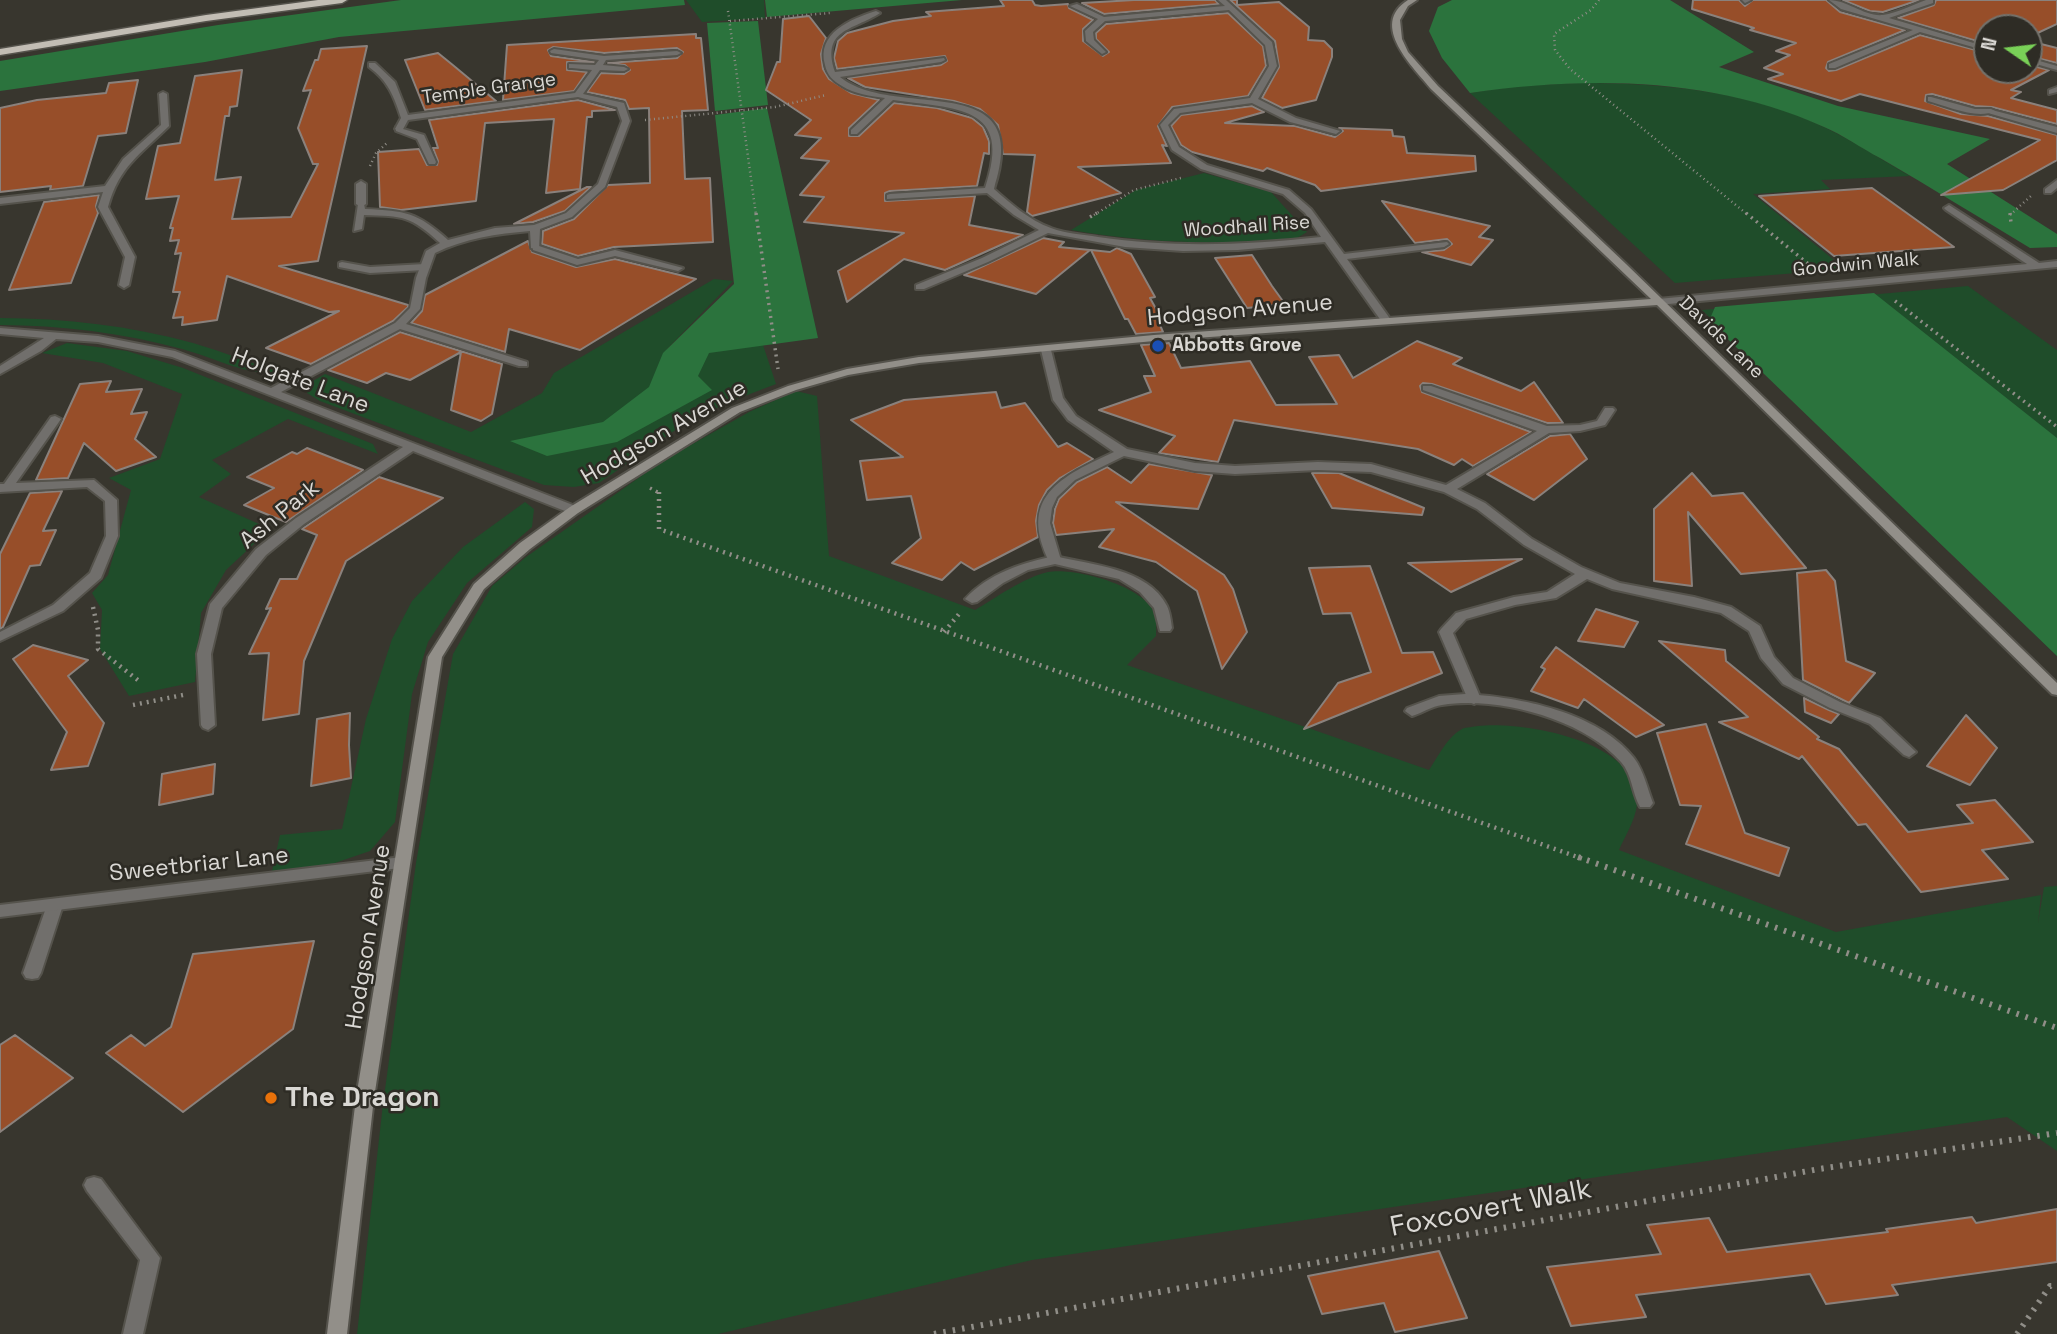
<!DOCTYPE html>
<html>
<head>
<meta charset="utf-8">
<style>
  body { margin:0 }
  #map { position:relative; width:2057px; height:1334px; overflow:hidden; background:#38362e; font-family:"Space Grotesk",sans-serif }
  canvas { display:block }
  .north { position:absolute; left:1973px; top:14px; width:70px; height:70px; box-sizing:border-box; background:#2e2c25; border:2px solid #73716b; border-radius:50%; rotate:284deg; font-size:19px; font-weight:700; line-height:28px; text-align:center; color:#dad8d4 }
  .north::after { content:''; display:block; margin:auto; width:24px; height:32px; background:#79d157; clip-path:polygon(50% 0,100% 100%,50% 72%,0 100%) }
</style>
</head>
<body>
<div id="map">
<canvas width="2057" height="1334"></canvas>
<div class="north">N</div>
</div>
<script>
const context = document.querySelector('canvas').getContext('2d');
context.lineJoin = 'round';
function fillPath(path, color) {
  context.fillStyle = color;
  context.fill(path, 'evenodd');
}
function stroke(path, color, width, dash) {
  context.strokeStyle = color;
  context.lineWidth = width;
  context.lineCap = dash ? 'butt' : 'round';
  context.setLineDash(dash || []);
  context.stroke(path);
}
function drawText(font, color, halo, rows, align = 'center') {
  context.font = font + ' "Space Grotesk",sans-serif';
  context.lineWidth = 5;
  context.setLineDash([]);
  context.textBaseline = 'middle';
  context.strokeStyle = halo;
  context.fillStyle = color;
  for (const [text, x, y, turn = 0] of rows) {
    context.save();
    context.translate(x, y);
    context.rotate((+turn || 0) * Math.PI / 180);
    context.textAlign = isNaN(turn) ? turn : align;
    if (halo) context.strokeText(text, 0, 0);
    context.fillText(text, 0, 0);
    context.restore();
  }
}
fillPath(new Path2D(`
  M686,0H764L765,18L702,22Z
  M1580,83C1662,83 1752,91 1826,128C1855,142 1882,160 1910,176L1821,180L1830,189L1753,194L1845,269L1675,283L1470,93L1517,86Z
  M1204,173L1271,192L1307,232L1297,238C1220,246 1147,243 1071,230L1136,190Z
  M714,279L733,281L667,349L763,345L776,384L729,402L684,424L599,483L574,487L544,485L320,401L307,393L306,385L325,374L471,432L542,393L554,373Z
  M1968,286L2057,350V656L1702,310Z
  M0,318C65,318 131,326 193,343C223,352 252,363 281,373C245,376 216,358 182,349C124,333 60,325 0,325Z
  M67,343L127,351L183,368L373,444L378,454L288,419L212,460L231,474L199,497L270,529L226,570L201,613L195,682L129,696L100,649L102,610L92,593L108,575L131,490L109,478L160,459L182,394L103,363L42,353Z
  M796,391L817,396L829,556L975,610C997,597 1023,578 1048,572C1075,567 1145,586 1155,614C1157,620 1156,630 1156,636L1127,665L1429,770C1438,757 1447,737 1462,729C1466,727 1474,727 1478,726C1522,721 1632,740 1637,795C1639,815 1627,832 1619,850L1836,932L2041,895L2038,923L2044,887L2057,886V1151L2007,1117L1032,1260L718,1334H357L383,1104L416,863L453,654L492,586L526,557L647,472L689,446L749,412Z
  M525,502L534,509L532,527L467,583L428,642L412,694L395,822L370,851L332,864L272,871L280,835L342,829L366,719L392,639L412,601L463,547Z`), '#1f4d2a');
fillPath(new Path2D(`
  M401,0H684L685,5L339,37L205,62L0,91V61L218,25Z
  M765,0H962L767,17Z
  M1452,0H1670L1754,52L1719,67L1838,106L1990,139L1947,164L2057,234V247L2030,248C1980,218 1930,187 1880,158C1861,148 1843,135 1824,127C1713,77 1588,76 1470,93L1442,58L1429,31L1438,7Z
  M758,21L768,105L715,111L707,23Z
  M767,108L818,338L709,353L698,376L712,390L617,442L547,456L510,441L603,422L649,387L663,353L734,284L715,115Z
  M1874,293L2057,438V656L1709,321L1715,307Z`), '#2b733d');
const building = new Path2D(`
  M1000,0H1032L1035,5L1041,6L1068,4L1069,8L1093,20L1083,29V41L1103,56L1109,52L1096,39V33L1106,24L1228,13L1263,46L1266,66L1248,96L1172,107L1158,126L1167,146L1162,145L1171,163L1078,167L1121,193L1032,216L1027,212L1035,155L1003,154L998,125L980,109L954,101L865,87L848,78L941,65L947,61L945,56L837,69L834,58L838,41L847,33L893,21L931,16L926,12L1004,6Z
  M1134,0H1215L1219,4L1104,14L1082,3Z
  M1230,0H1237V5L1279,2L1309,27L1308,40L1324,41L1332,49V57L1316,100L1282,108L1262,98L1279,67L1275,41Z
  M1693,0H1739L1745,6L1753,0H1826L1840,12L1905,30L1828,62L1826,68L1829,71L1836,70L1920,35L1987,53V70H2029V65L2049,70L2011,90L2021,92L2011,98L2057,110V124L1992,107L1975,106L1932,94L1926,95L1925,101L1961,114L1988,116L2057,135V160L2003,190L1941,195L2040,140L1860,94L1841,101L1768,79L1783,74L1764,68L1790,55L1776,51L1796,43L1750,30L1754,28L1692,9Z
  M1843,0H1919L1883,12L1870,11Z
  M1936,0H2057V24L2029,37V28H1987V44L1898,18L1934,5Z
  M809,16L826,38L821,54L823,69L829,79L851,93L879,100L849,128V136H859L894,103L937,108L972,118L983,127L989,141V154L984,153L977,186L890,191L885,193V201L975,196L969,225L1023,235L945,270L904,259L847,302L838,271L904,233L804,222L824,197L800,195L829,161L801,158L821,138L795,135L811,120L766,90L777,62H780L783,19Z
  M696,34V38H701L708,110L682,111L685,179L710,178L713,242L614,247L578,256L542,244L543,231L574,219L608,185L650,183L649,108L629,109L625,100L587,92L601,73L624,74L630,70L625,65L608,63L677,58L683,52L677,48L604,53L553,47L548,50L551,56L594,62H567V70L587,72L574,91L503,100L507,45Z
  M2029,41L2057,48V63L2029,56Z
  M367,46L318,261L279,266L408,305V307L393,321L311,364L266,348L339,311L329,312L227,276L217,320L182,325L183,317L173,318L180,292H173L181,253L175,254L179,240L170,241L173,228H170L179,196L146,199L158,146L180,143L195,76L242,70L237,106L230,107L229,116H225L215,180L241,177L232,219L291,217L318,164H313L298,128L311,90L303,91L315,60H318L321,49Z
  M438,53L454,66L496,101L425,110L405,60Z
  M138,80L126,133L98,136L83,186L50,190L51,186L0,192V108L37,100L106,93L109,83Z
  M578,100L615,110L592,111V117H587L580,189L546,193L554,119L485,123L476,201L401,210L380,207L378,152L419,149L427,165H437L438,161L433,148H438L429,120Z
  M1252,106L1264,112L1225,123L1295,126L1335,137L1343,131L1339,128L1392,130L1393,136L1404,137L1407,153L1475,156L1476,171L1321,191L1315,185L1267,168L1263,171L1192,152L1181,145L1171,126L1181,115Z
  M587,187H591L565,211L533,222L514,224Z
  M1872,188L1954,247L1834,256L1759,196Z
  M99,195L96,206L98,213L71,283L9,290L44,202Z
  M1382,201L1490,226L1479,237L1493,240L1471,265L1422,252L1444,250L1452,244L1447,239L1415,243Z
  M1043,238L1064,242L1059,247L1090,250L1036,294L964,275Z
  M528,241L532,252L576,267L615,259L696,279L580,350L509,329L505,352L411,323L422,311L425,295Z
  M1117,248L1131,254L1155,297L1150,298L1160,316H1156L1163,332L1136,334L1128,319H1125L1091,250L1110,252Z
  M1252,255L1272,286L1285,304L1247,308L1215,258Z
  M400,332L502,364L492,414L481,421L451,410L461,352L410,380L386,373L367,383L328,370Z
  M1417,341L1462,358L1453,364L1521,391L1534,382L1563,423H1547L1432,384L1423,383L1420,386L1422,392L1531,432L1473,466L1462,459L1454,465L1418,449L1234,420L1218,462L1159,453L1175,436L1099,410L1151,392L1144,376H1155L1141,345L1169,343L1181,368L1250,361L1276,405L1337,404L1309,357L1339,355L1353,378Z
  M111,381L106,392L142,389L131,414L147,412L135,439L156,457L116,471L84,443L68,478L36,480L80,384Z
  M996,392L1001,408L1025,403L1058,447L1067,443L1093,459L1060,478L1047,490L1039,505L1036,521L1038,537L974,570L961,562L942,580L892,563L921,538L911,496L867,500L860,461L903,457L851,420L904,400Z
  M1570,434L1587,459L1534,500L1487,474L1550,436Z
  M307,448L363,470L286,522L244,505L274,488L247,477L292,452L297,454Z
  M1149,464L1212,475L1198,509L1116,502L1224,575L1233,589L1247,632L1222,669L1197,591L1156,562L1099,547L1114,529L1056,535L1053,523L1055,509L1059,499L1077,482L1107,467L1131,483Z
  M1312,473H1339L1424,508L1422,515L1332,508Z
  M1692,473L1712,496L1743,493L1806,568L1741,574L1688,512L1692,586L1654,581V509Z
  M379,477L443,498L346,561L304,661L299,714L263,720L269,653L249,654L271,608L266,609L280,579H297L317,535L302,529Z
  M62,491L43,531L56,530L40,565L30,566L3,627L0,629V554L30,493Z
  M1522,559L1451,592L1408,563Z
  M1370,566L1402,653L1433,652L1442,673L1304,729L1338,683L1371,672L1351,613L1323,614L1309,568Z
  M1826,570L1835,581L1846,661L1875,673L1849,703L1803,680L1797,573Z
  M1596,609L1638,622L1624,647L1578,641Z
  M1659,641L1725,650L1726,661L1819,737L1817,739L1839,749L1908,832L1973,823L1957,805L1995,800L2033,842L1982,850L2008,879L1921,892L1866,824L1858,825L1802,756L1799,759L1719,722L1748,717Z
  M33,645L88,660L68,676L104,723L88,766L51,770L67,732L13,659Z
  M1556,647L1664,725L1636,737L1584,699L1578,708L1531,691L1545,669L1541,667Z
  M1804,698L1829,710L1839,714L1831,723L1805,712Z
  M350,713L349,745L351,778L311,786L317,719Z
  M1966,715L1997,748L1970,785L1927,766Z
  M1706,724L1745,833L1789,848L1779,876L1686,844L1701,806L1680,805L1657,733Z
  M215,764L213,794L159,805L162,774Z
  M314,941L293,1029L183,1112L106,1053L131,1035L145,1046L171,1027L193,954Z
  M15,1035L73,1078L0,1132V1045Z
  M2057,1209V1262L1892,1285L1898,1295L1826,1304L1810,1274L1636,1295L1646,1317L1571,1326L1547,1267L1661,1254L1647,1225L1709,1218L1727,1252L1888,1232L1886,1229L1972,1217L1976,1223Z
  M1439,1251L1467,1318L1395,1332L1384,1303L1322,1314L1308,1276Z`);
fillPath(building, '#974e29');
stroke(building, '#8a817c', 2);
const lane = new Path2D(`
  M1931,97L1975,109H1991L1995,111C1977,120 1947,106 1928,101V97Z
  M396,127L424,135L436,162L435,164H429L417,139L396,131Z
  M361,181L366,184V204L361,207L356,204V184Z
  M536,245L578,259L615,250L683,268L678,271L615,256L577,265L533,250V246Z
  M342,262L370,267L425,264L430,267L425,270L370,273L339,267V263Z
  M1055,556C1091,565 1148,568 1167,606C1170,612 1171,621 1172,628L1170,631H1160L1154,608L1140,592L1119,579L1055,564L1028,570L1003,583L977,602L972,603L965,599C989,573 1022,563 1055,556Z
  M1465,694C1520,697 1598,712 1634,758C1644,771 1647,788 1653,803L1650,807H1640C1632,793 1632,774 1621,762C1583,719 1498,696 1442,705C1432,706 1422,713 1412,716L1405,711L1407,708L1439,696Z
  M55,899L61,901L63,905L41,973L38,978L32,979L26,978L23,973L47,905L49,901Z
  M94,1177L101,1179L160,1258L143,1334H123L140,1260L87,1191L84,1185L87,1179Z`);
const street = new Path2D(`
  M1218,0H1226L1272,42L1277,66L1258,99L1296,118L1340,131L1336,134L1290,122L1252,103L1180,113L1168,125L1179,147L1207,165L1289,190L1311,209L1344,254L1447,242L1449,244L1444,247L1347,259L1391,320L1390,322H1382L1325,242L1238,250L1183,251L1125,247L1048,233L988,262L924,289H916V285L982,258L1039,230L1014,215L987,193L887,199V195L890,194L985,188C1014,104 955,109 893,100L857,134H851V130L885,98C871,96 854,94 842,86C833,81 827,75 825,65C816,33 851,19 876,11L880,13C852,31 821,29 835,72L944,58L945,60L941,62L840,77C896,122 1035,65 994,189C1011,204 1029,220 1051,228C1066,234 1083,234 1098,237C1174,248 1246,245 1321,237L1305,213L1283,194L1201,169L1172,150L1160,125L1174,109L1250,98L1269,66L1265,45L1229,10L1105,21L1093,32L1094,40L1106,52L1102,54L1086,41L1085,31L1098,19L1070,6L1077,4L1104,17L1225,6Z
  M1742,0H1751L1745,3Z
  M1829,0C1847,0 1865,17 1883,15C1897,13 1912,5 1926,0H1933V3L1889,18L1987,47V51L1920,32L1835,68H1829V64L1913,30L1841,9Z
  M554,49L604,56L677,51L681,53L677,55L606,60L603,65L624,67L628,69L624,71L600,70L583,94L624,103L630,121L605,187L572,217L540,229L539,250L531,248L530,231C496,234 466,238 435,253L426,278L420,309L406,324L527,362V366H519L400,329L281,392L578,507L580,510L574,514L570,513L413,451L304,524L266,555L222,608L211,654L215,725L208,730L203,728L201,725L197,654L210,604L256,549L296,518L403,447L172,357L98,342L56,339L41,351L0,374V366L44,338L0,334V328L98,336L175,351L271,388L395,323L410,308L416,278L426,251L440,243C411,216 403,216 364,215L362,229L354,231L358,204H364L365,209C406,211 417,212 448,240L495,228L534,225L566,213L598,184L622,121L617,107L578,97L408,120L402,131L399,132L395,129L401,118C394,96 388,81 369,67V63H375L395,82L408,115L575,93L592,70L572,68H569V64L595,65L599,60L551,53L550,51Z
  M2029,58L2057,66V70L2029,62Z
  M2057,87V92L2049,94V90Z
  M163,92L167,94L169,126C141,154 119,166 108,207L135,257L129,285L124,288L119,285L125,257L98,207L103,192L0,204V198L105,186L123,159L161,125L159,94Z
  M1988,109L2057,127V133L1988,113Z
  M2057,180V188L2051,193H2045V189Z
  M1949,205L2039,263L2057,261V267L1658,305L1653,302L1658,299L2027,264L1946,210L1944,208Z
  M1046,347L1051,350L1063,398L1076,416L1127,449L1195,463L1235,466L1318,462L1371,464L1446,485L1537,431L1423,390V386H1431L1547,426L1580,425L1597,421L1605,408H1613L1615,410L1605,425L1580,431L1549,433L1457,489L1485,503L1532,539L1581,567L1620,583L1694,597L1731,607L1760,626L1774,657L1793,678L1840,702L1880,718L1916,752L1909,757L1904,755L1870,724L1830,708L1783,684L1761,658L1749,631L1721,613L1612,589L1587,579L1556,598L1515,605L1466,619L1453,633L1481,699L1474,704L1469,702L1439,632L1441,629L1456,613L1514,597L1547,592L1575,574L1524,545L1477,509L1444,492L1371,472L1318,470L1235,474L1195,471L1124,456L1075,480L1057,497L1052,508L1050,523L1061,560L1060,563H1050C1016,497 1062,476 1114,452L1068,420L1053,400L1041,350Z
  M55,416L61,419L16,483L94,480L117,500L118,536L101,578L63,611L0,641V632L53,605L90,573L106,536L105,501L87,487L0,492V484H4L51,417Z
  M402,857L408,859L410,863L408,867L0,917V905Z`);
const secondary = new Path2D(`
  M1408,0H1417L1408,6L1400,20L1402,39L1408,52L1438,86L1626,264L2057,683V695L2052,694L1657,305L1154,341L919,363L848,375L796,390L740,412L578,513L530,549L484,589L442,657L374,1098L347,1334H327L356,1098L428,657L474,584L520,543L570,507L732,408L788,386L847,369L919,357L1154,335L1651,299L1432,90C1414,68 1368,25 1408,0Z`);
const highway = new Path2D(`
  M318,0H347L342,3L206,21L0,55V49L206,15Z`);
stroke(lane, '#55534c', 4);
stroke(street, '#55534c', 4);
stroke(secondary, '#55534c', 4);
stroke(highway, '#55534c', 3);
stroke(new Path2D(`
  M1599,0L1591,10L1554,34L1555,50L1570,69L1748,215
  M728,11L756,215
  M730,21L830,13
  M645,120L775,107L826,95
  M370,166L376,153L387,143
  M1094,215L1134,190L1181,178
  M2010,215L2031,196`), '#908e88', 2.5, [1, 3.5]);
stroke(new Path2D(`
  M756,213L778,369
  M1746,213L1812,267
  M2010,213L2011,223
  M1090,217L1097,213
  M1895,301L2057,427
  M650,488L661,494`), '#908e88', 3.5, [2, 4.5]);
stroke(new Path2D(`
  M659,492V529L1583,859
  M93,607L98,630V649L139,681
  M944,632L959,614
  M133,705L183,695`), '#908e88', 4.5, [2, 5]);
stroke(new Path2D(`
  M1578,857L2057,1028
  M934,1334L1819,1169L2057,1133
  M2017,1334L2050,1286H2057`), '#908e88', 6, [2.5, 7]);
fillPath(lane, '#716f6c');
fillPath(street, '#716f6c');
fillPath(secondary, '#928f89');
fillPath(highway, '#c2bdb4');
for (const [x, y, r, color] of [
  [1158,346,7,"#1a4fb4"],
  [271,1098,7,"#e8710a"]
]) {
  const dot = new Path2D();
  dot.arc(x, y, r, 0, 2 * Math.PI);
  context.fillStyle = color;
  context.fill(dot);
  stroke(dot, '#2e2c25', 2.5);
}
drawText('19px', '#dad8d4', '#2e2c25', [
  ["Temple Grange",489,89,-8],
  ["Woodhall Rise",1247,227,-4],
  ["Goodwin Walk",1856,265,-5],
  ["Davids Lane",1721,338,44]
]);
drawText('bold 19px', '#dad8d4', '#2e2c25', [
  ["Abbotts Grove",1172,346]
], 'left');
drawText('23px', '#dad8d4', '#2e2c25', [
  ["Hodgson Avenue",1240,311,-5],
  ["Holgate Lane",300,381,21],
  ["Hodgson Avenue",664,433,-30],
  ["Ash Park",280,515,-39],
  ["Sweetbriar Lane",199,865,-6],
  ["Hodgson Avenue",369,937,-81]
]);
drawText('bold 28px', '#dad8d4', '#2e2c25', [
  ["The Dragon",285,1098]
], 'left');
drawText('28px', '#dad8d4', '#2e2c25', [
  ["Foxcovert Walk",1491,1209,-11]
]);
</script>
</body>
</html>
